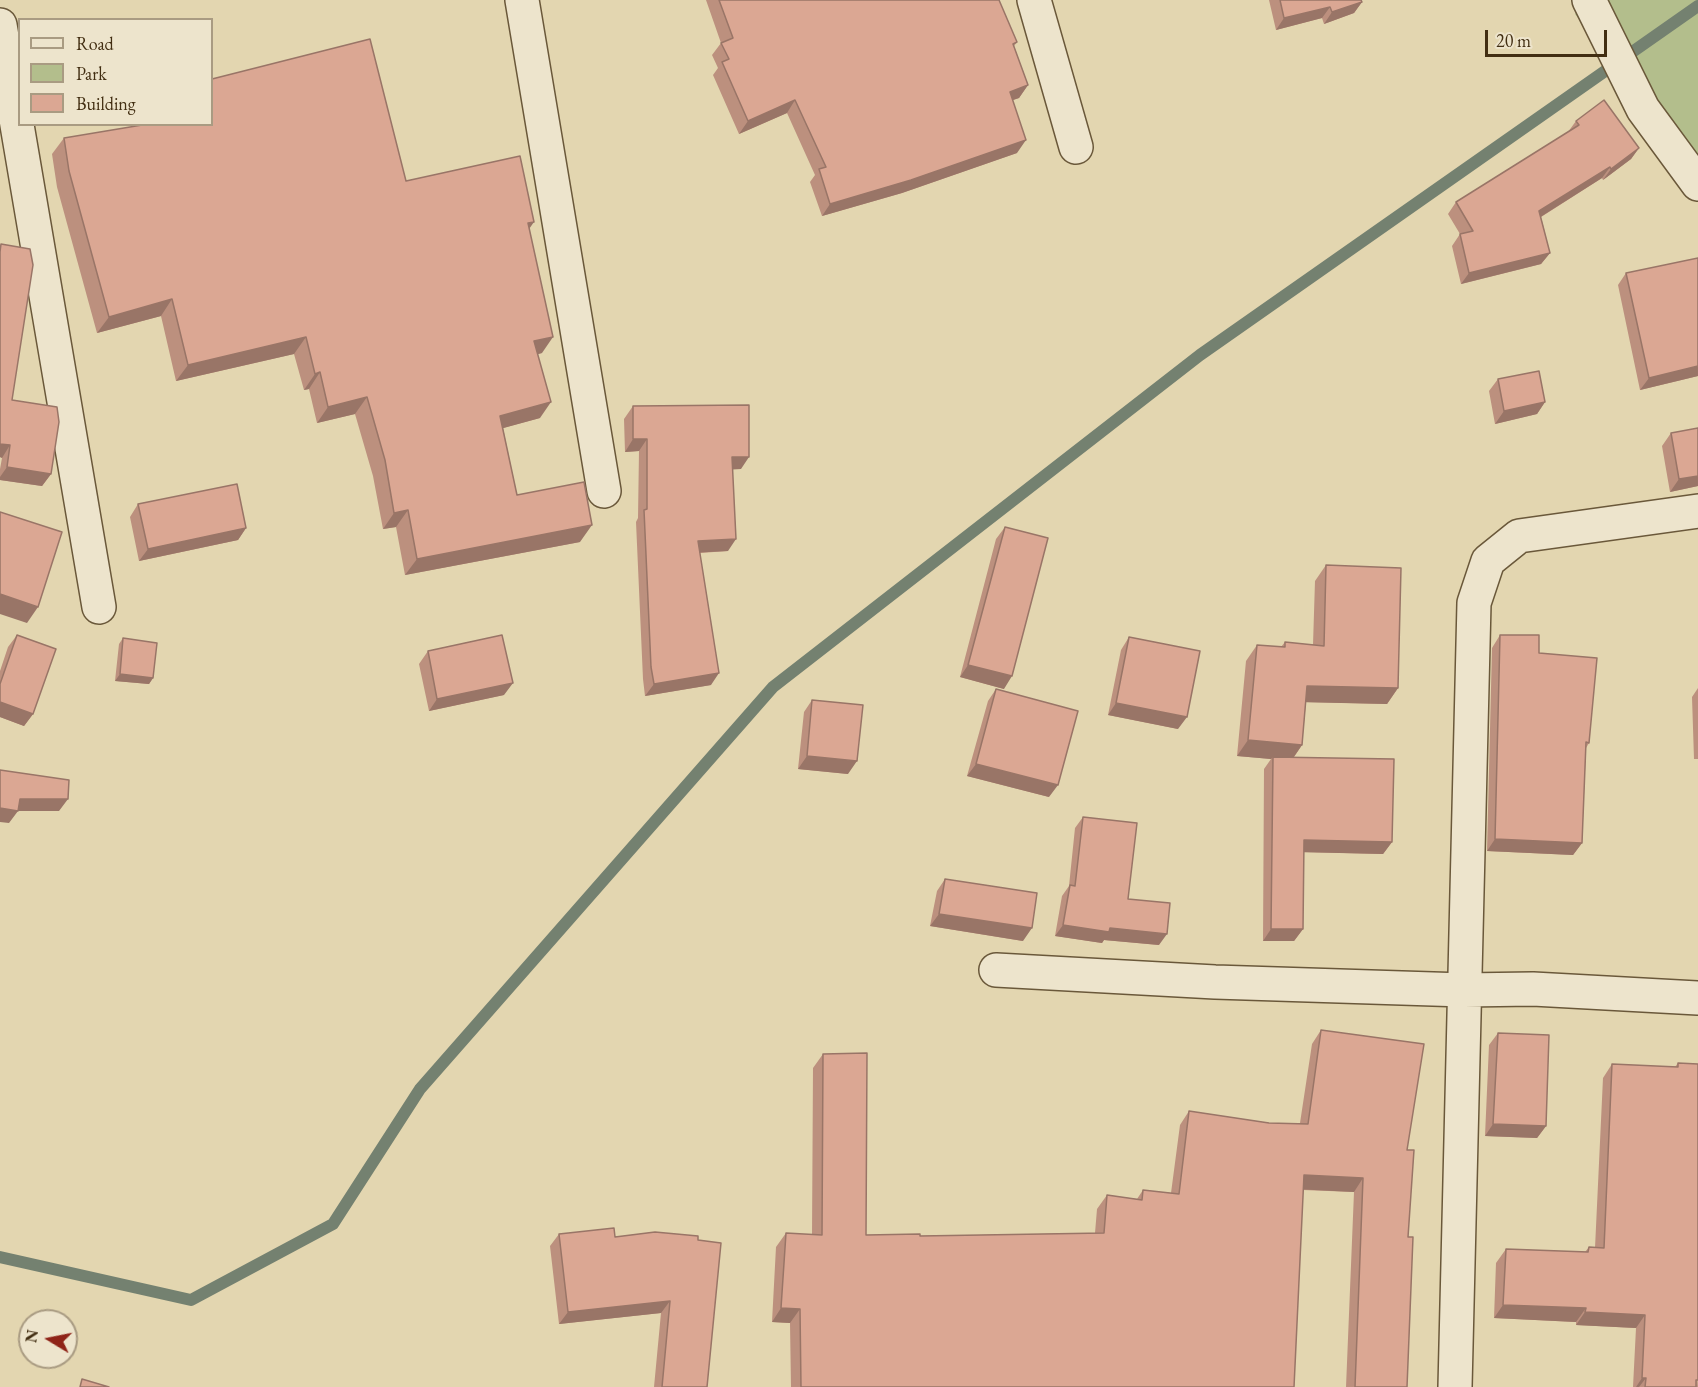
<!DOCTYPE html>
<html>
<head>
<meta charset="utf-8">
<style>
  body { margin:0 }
  #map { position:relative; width:1698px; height:1387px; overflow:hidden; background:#e3d6b0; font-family:"EB Garamond",serif }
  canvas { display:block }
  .legend { position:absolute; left:18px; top:18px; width:195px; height:108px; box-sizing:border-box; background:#ede4cc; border:2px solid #a99b82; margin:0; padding:8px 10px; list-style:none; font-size:18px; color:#422e12 }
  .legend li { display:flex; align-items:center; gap:12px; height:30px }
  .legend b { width:30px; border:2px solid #a99b82 }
  .north { position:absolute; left:18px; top:1309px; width:60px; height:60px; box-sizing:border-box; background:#ede4cc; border:2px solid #a99b82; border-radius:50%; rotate:280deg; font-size:16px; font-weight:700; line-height:24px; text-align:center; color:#422e12 }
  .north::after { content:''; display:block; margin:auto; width:21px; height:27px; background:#8f2418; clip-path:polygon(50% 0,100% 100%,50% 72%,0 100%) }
  .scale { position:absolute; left:1485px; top:30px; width:122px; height:27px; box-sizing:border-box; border:3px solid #422e12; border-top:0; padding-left:8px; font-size:18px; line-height:21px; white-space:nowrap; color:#422e12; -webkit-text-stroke:4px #ede4cc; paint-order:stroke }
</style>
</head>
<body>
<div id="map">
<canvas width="1698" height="1387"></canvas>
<ul class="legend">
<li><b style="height:8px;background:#ede4cc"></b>Road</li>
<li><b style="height:16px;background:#b3be8c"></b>Park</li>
<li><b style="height:16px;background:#dba793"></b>Building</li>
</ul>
<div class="north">N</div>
<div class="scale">20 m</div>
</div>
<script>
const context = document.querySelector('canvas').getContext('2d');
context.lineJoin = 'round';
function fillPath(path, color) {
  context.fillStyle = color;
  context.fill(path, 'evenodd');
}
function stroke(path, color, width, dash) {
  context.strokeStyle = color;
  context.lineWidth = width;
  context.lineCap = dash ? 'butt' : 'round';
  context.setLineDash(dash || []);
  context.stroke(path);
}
fillPath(new Path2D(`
  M1587,0H1698V172L1575,14Z`), '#b3be8c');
stroke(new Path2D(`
  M0,1257L191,1300L333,1224L420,1089L773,687L1200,355L1698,6`), '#748170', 12);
const minor = new Path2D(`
  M522,0L604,491
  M1034,0L1076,147
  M1589,0L1643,109L1698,184
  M0,25L99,607
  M996,970L1215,982L1464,990L1533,989L1698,998
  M1455,1387L1474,603L1488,561L1519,536L1698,511`);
stroke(minor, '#6a583a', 36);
stroke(minor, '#ede4cc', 33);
fillPath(new Path2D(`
  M706,0H999L1017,42L1014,46L1028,85L1019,98L1013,100L1017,153L902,193L822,216L810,182L815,175L787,113L739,134L713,75L718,68L712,55L721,43Z
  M1269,0H1361L1362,2L1354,13L1324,24L1322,18L1276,30Z
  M1576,121L1639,148L1631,159L1603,180L1602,178L1541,217L1550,253L1541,264L1461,284L1452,246L1460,234L1448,214L1456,202L1568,132Z
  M64,138L406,181L529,229L542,353L538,354L540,418L503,428L517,495L580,542L405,575L396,527L383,529L373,476L355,414L317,423L309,389L304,390L294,354L176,381L161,316L97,333L57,187L52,154Z
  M1,244L12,400L51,474L42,486L0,480V469L2,458L0,457V246Z
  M1626,273L1698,376L1640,390L1618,285Z
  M1498,379L1545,402L1537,414L1495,424L1489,391Z
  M633,406L741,469H733L728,551L700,553L711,685L645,696L643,679L636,522L638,518L639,451L625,452L624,419Z
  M1671,433L1698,486L1670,492L1662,446Z
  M138,504L246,528L238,540L139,561L130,517Z
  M1005,527L1004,689L960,677L996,539Z
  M1326,565L1398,688L1387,704L1306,702L1302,745L1294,757L1392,842L1383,854L1303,852V929L1294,941H1263L1264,769L1271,759L1237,756L1246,661L1257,645L1281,647L1285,642L1313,645L1315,581Z
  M17,635L33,714L24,726L0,717V671L8,647Z
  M1500,635L1539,653L1589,743L1586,748L1582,843L1573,855L1487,851L1492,648Z
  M1129,637L1178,729L1108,715L1121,650Z
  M123,638L153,678L149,684L115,681L119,644Z
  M428,651L504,695L429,711L419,664Z
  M1698,688V759H1694L1692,697Z
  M996,689L1049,797L967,776L988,701Z
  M812,700L848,774L798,769L804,712Z
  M1083,817L1128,899L1159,945L1104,940L1102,943L1055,936L1062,896L1069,886L1075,828Z
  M945,879L1023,941L930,926L937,891Z
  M1321,1030L1407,1150L1408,1237L1407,1387H1346L1354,1192L1303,1190L1294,1387H791L790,1323L772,1322L776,1247L786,1233L812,1235L813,1068L823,1054L866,1235L920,1236L1095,1233L1097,1209L1107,1195L1137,1199L1143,1190L1171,1193L1180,1125L1189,1111L1269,1123H1300L1312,1044Z
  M1498,1033L1546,1126L1537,1138L1485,1136L1489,1045Z
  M1678,1063L1698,1387H1633L1636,1328L1576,1325V1322L1494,1318L1496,1263L1506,1249L1585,1252L1589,1247L1595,1248L1603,1078L1612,1064L1675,1067Z
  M655,1232L707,1387H654L661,1313L559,1324L550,1246L559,1234L615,1237Z`), '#bc907e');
fillPath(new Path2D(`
  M1362,2L1354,13L1324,24L1332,12Z
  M1330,7L1322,18L1276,30L1284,18Z
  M1028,85L1019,98L1001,104L1010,92Z
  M795,100L787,113L739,134L748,121Z
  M1026,140L1017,153L902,193L822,216L830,204Z
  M1639,148L1631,159L1603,180L1611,169Z
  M1610,167L1602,178L1531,223L1539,211Z
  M534,222L522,239L528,223Z
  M1550,253L1541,264L1461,284L1469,273Z
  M172,299L161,316L97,333L109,317Z
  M306,337L294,354L176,381L188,365Z
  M553,337L542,353L523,358L534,341Z
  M1698,366V376L1640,390L1649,378Z
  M320,372L309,389L304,390L315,374Z
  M367,397L355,414L317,423L328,407Z
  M551,402L540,418L489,432L500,416Z
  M1545,402L1537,414L1495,424L1504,411Z
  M633,439H647L639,451L625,452Z
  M0,444L10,445L2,458L0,457Z
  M732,457H749L741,469L724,470Z
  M7,467L51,474L42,486L0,480V477Z
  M1698,476V486L1670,492L1679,479Z
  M408,510L396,527L383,529L394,513Z
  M592,525L580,542L405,575L417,559Z
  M246,528L238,540L139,561L148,549Z
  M736,539L728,551L690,553L698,541Z
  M0,594L38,607L27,623L0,614Z
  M968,665L1012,676L1004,689L960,677Z
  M719,673L711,685L645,696L654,684Z
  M120,674L153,678L149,684L115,681Z
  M513,683L504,695L429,711L437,699Z
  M1307,686L1398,688L1387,704L1296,702Z
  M0,702L33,714L24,726L0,717Z
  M1116,703L1187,717L1178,729L1108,715Z
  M1248,740L1302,745L1291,761L1273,757L1271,759L1237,756Z
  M807,756L857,761L848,774L798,769Z
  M976,764L1058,785L1049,797L967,776Z
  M20,799H68L59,811H18L9,823L0,822V808Z
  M1495,839L1582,843L1573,855L1487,851Z
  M1304,840L1392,842L1383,854L1295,852Z
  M939,914L1032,928L1023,941L930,926Z
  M1063,925L1110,928L1167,934L1159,945L1104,940L1102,943L1055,936Z
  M1271,929H1303L1294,941H1263Z
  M1493,1124L1546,1126L1537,1138L1485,1136Z
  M1304,1175L1363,1178L1354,1192L1294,1189Z
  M670,1301L661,1313L559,1324L568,1312Z
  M1503,1305L1586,1308L1576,1322L1494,1318Z
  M781,1308L800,1309L790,1323L772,1322Z
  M1585,1312L1645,1315L1636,1328L1576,1325Z
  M1642,1378H1646L1639,1387H1636Z`), '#997567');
const building = new Path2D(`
  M719,0H999L1017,42L1013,44L1028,85L1010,92L1026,140L911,180L830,204L819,169L826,167L795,100L748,121L722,62L729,59L721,43L733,38Z
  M1280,0H1361L1362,2L1332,12L1330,7L1284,18Z
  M370,39L406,181L520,156L534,222L528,223L553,337L534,341L551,402L500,416L517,495L584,482L592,525L417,559L408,510L394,513L385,460L367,397L328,407L320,372L315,374L306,337L188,365L172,299L109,317L69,171L64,138L148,124H212V79Z
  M1604,100L1639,148L1611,169L1610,167L1539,211L1550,253L1469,273L1460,234L1473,231L1456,202L1579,125L1576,121Z
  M1,244L30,249L33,265L12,400L57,407L59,422L51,474L7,467L10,445L0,444V252Z
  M1698,258V366L1649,378L1626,273Z
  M1539,371L1545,402L1504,411L1498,379Z
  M749,405V457H732L736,539L698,541L719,673L654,684L651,667L644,510L647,509V439H633V406Z
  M1698,428V476L1679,479L1671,433Z
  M237,484L246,528L148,549L138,504Z
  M0,512L62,532L38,607L0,594Z
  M1005,527L1048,538L1012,676L968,665Z
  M1326,565L1401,568L1398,688L1307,686L1302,745L1248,740L1257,645L1285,647V642L1324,646Z
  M17,635L56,649L33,714L0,702V684Z
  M502,635L513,683L437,699L428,651Z
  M1500,635H1539V653L1597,658L1589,743L1586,742L1582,843L1495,839Z
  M1129,637L1200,651L1187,717L1116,703Z
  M123,638L157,643L153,678L120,674Z
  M996,689L1078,711L1058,785L976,764Z
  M812,700L863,705L857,761L807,756Z
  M1273,757L1394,759L1392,842L1304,840L1303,929H1271Z
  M0,770L69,780L68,799H20L18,811L0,808Z
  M1083,817L1137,823L1128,899L1170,903L1167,934L1110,928L1109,932L1063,925L1070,885L1075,886Z
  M945,879L1037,893L1032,928L939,914Z
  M1321,1030L1424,1044L1407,1150H1414L1408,1237H1413L1407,1387H1355L1363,1178L1304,1175L1294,1387H801L800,1309L781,1308L786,1233L822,1235L823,1054L867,1053L866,1235L920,1234V1236L1104,1233L1107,1195L1142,1200L1143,1190L1179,1194L1189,1111L1269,1123L1308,1124Z
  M1498,1033L1549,1035L1546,1126L1493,1124Z
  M1678,1063L1698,1064V1380H1696V1387H1645L1646,1378H1642L1645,1315L1585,1312L1586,1308L1503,1305L1506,1249L1588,1252L1589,1247L1604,1248L1612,1064L1678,1067Z
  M614,1228L615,1237L655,1232L698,1236V1240L721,1243L707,1387H662L670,1301L568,1312L559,1234Z
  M82,1379L109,1387H80Z`);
fillPath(building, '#dba793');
stroke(building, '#997567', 1.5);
</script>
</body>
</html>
